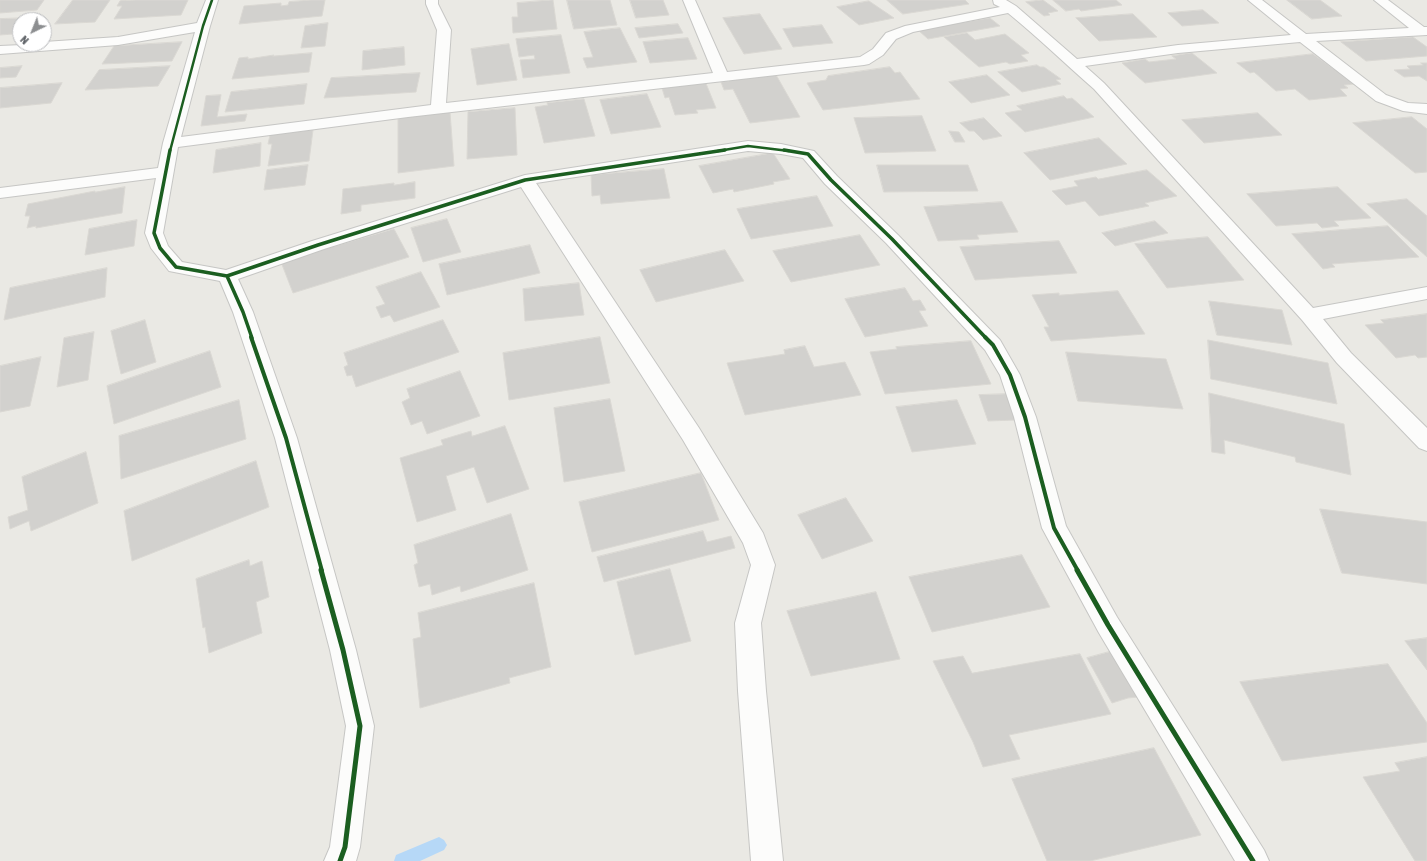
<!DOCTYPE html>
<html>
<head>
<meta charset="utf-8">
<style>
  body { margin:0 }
  #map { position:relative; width:1427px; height:861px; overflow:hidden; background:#eae9e4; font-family:"Asap Condensed",sans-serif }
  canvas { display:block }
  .north { position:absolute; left:12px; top:12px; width:40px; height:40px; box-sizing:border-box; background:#fff; border:1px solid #bdbec0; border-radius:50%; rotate:223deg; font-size:11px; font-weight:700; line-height:16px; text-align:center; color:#595d62 }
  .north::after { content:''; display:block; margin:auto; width:14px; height:18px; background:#8c8e90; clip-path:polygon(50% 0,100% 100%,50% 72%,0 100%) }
</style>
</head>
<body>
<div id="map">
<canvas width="1427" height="861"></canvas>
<div class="north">N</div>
</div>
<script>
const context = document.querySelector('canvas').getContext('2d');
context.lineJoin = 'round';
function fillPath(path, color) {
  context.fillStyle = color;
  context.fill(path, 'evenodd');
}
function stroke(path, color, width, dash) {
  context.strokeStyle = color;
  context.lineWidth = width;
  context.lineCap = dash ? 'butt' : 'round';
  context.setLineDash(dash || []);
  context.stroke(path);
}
fillPath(new Path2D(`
  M439,837L444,840L447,845L444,850L420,861H394L396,855Z`), '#b6d8f7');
const building = new Path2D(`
  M0,0H44L37,10L0,13Z
  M73,0H110L95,22L55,24Z
  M136,0H188L181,15L114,19L122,6H117L120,1Z
  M311,0H325L322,16L239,24L244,6L281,3V6L288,5L289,2Z
  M553,0L557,29L513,33L512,17H518L517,3Z
  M567,0H610L617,25L574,29Z
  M630,0H663L669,15L636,18Z
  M887,0H965L969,4L903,14Z
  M1043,0L1058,11L1048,13L1050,15L1044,16L1026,2Z
  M1053,0H1116L1122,5L1081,11L1079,9L1066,11Z
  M1287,0H1320L1342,16L1312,19Z
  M869,1L894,18L859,25L837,7Z
  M1203,10L1219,23L1182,26L1168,13Z
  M760,14L782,49L744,54L723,18Z
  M1133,14L1157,37L1099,41L1076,18Z
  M26,18L24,20H20V25L13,34L0,35V19Z
  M990,18L1000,26L928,39L918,30Z
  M328,23L325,46L301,48L305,26Z
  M678,24L683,33L639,38L635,28Z
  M822,25L833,43L793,47L783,29Z
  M620,28L637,62L587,68L583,58L593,57L584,32Z
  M967,33L975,40L1005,34L1029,53L1021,55L1028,61L1010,64L1006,62L979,67L944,37Z
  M561,35L570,73L523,78L520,60L535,59L534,55L519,57L516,39Z
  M1413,37L1427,47V56L1366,61L1341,42Z
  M688,38L697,59L650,63L643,42Z
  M182,42L172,61L102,64L114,46Z
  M509,44L517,80L477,85L471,49Z
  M404,47L405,65L362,70L363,51Z
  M312,53L309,72L232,79L239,58L248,57V59L274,55L273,56Z
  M1192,53L1217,73L1145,83L1122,63L1145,59L1149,62L1176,59L1172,56Z
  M1313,54L1355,84L1344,85L1348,88L1340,89L1347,96L1309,100L1295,89L1276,91L1254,72L1250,73L1237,63Z
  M1421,63H1427V81L1419,76L1404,77L1394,70L1410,69L1407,66L1423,65Z
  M1037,65L1040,67H1044L1061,79L1056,80L1061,84L1022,92L998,72Z
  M22,66L16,77L0,78V68Z
  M170,66L158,86L85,90L99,70Z
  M890,67L895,73L900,72L920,99L823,110L807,83L826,80L828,76Z
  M420,73L416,92L324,98L331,78Z
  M775,73L800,117L750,123L733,89L724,90L721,82L729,81L728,79Z
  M987,75L1010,95L971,103L949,82Z
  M705,81L716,108L696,110L698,113L675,115L669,97L665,98L661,85Z
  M62,83L51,103L0,108V88Z
  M307,84L304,104L225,112L231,92Z
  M647,94L661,127L611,134L600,100Z
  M221,95L217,117L247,114L245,121L201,126L206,96Z
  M1064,96L1067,99L1072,98L1094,117L1025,132L1005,113L1022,110L1017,106Z
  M584,99L595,136L544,143L535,107L548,105L547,103Z
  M515,108L517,155L467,159L468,112Z
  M450,112L454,166L398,173V118Z
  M1258,113L1282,135L1204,143L1182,120Z
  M922,116L936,151L865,153L854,118Z
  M1412,117L1427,129V172L1415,173L1353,123Z
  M984,118L1002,136L983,140L974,131H969L960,123Z
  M313,130L309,161L268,166L272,144H268L270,135Z
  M949,131L959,132L965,142H955Z
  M1099,138L1127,164L1050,180L1024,153Z
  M261,143L260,166L213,173L216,150Z
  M773,153L790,179L773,182L774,184L734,192L733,189L713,193L699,166Z
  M308,165L305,185L264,190L267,170Z
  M877,165H968L978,191L884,192Z
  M664,169L670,198L601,204L600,195L592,196L591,175Z
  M1147,170L1177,196L1145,203L1149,206L1099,216L1085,201L1066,205L1052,191L1078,186L1074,181L1096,177L1098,179Z
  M415,182V198L361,205V211L341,214L343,189L394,183V185Z
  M125,187L122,213L36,228V226L27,228L30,216H25L28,204L95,191V192Z
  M1338,187L1371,218L1334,221L1339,226L1322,228L1317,223L1276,226L1247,194Z
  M817,196L833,226L751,239L737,209Z
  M1407,199L1427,216V257L1367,204Z
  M1002,202L1018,232L977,235L979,239L938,241L924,207Z
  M447,219L461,252L423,262L411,228Z
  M137,220L134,246L85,255L89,229Z
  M1155,221L1168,233L1115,246L1102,233Z
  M1388,226L1419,257L1332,264L1335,267L1323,269L1292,234Z
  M394,229L409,257L293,293L281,262Z
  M860,235L880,265L791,282L773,251Z
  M1208,237L1244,280L1167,288L1135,244Z
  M1059,241L1077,273L975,280L960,247Z
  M530,245L540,273L447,295L439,264Z
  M725,250L744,281L656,302L640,270Z
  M107,268L105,297L4,320L10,288Z
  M421,272L440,307L394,322L390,315L381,318L376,307L385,304L376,287Z
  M579,283L584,315L525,321L523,289Z
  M905,288L913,301L920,300L926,310L919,311L928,326L865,337L845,299Z
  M1118,291L1145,334L1051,341L1044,327H1049L1032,295L1059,293V295Z
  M1209,301L1282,310L1292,345L1217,335Z
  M1427,314V357L1418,358L1415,355L1396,358L1365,325L1384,323L1381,320Z
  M145,320L156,362L121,374L111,331Z
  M443,320L459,352L356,387L352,375L347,376L344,367L348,365L344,353Z
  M94,332L88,380L57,387L64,338Z
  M600,337L610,383L509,400L503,353Z
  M1208,340L1328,363L1337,404L1211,379Z
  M971,341L991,384L885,394L870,352L897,349L896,347Z
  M805,346L814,367L845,362L861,395L745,415L727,363L785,354L784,350Z
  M210,351L221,387L114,424L107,386Z
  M1066,352L1166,359L1183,409L1078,401Z
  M41,357L30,406L0,412V366Z
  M460,371L480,416L427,434L422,421L411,425L402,402L410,398L407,389Z
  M1209,393L1344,424L1351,475L1296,462L1295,457L1224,440L1225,454L1212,452Z
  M1007,394L1016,420L988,421L979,395Z
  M610,399L625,471L564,482L554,408Z
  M239,400L246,439L121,479L119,436Z
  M957,400L976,444L912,452L896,407Z
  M505,426L529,489L487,503L474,467L446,476L456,510L417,522L400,458L443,445L441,440L471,431L472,436Z
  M86,452L98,503L31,531L29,521L10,529L8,517L28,510L22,477Z
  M256,461L269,507L132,561L124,511Z
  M701,473L719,520L592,552L579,502Z
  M846,498L873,541L822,559L798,515Z
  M1320,509L1427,522V584L1342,573Z
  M511,514L528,570L461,592L460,586L432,595L430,584L419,587L414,565L418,563L414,545Z
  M703,531L707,542L731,536L735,548L604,582L597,557Z
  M1022,555L1050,607L932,632L909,577Z
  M249,560L250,566L262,561L269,597L256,602L262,633L209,653L205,627L203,628L196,579Z
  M670,569L691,641L635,655L617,582Z
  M534,583L551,667L509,678L510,683L420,708L413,639L421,637L418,613Z
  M876,592L900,659L811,676L787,611Z
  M1427,638V670L1405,641Z
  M1120,649L1148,696L1128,698L1112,703L1087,658Z
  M1080,654L1111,714L1009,735L1020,759L983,767L973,742L933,661L963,656L972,673Z
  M1388,664L1427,723V742L1282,761L1240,682Z
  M1154,748L1201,835L1090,861H1047L1012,779Z
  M1427,757V861H1415L1363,777L1400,771L1395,763Z`);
fillPath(building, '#d2d1ce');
stroke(building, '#dad8d3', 1);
const minor = new Path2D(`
  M206,0H218L210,26L181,137L431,105L437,30L426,4V0H438V4L451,30L446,103L713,73L683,0H695L727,72L860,57L873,49L886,33L905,26L1000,7L994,4L993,0H1006L1016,6L1077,59L1178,45L1291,35L1248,0H1262L1306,34L1409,28L1374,0H1388L1424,27H1427V35L1316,41L1386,95L1408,103L1427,104V114L1403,111L1376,101L1300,42L1178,53L1085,66L1104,83L1313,308L1427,287V299L1323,319L1351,353L1427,428V451L1419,448L1337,363L1302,320L1094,89C1065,64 1039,38 1008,13L913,32L896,39L883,55L869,64L864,65L408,117L178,147L163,233L168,246L182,262L226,270L312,241L525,175L748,141L781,144L814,151L837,176L898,235L1000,340L1020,375L1036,417L1066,526L1117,617L1264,850L1269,861H1235L1099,633L1042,528L1014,417L1000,375L985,350L886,243L825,184L803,158L781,154L748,151L536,183L699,428L763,533L775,565L761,623L766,691L783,861H751L738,691L735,623L751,565L743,543L683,440L521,187L324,249L238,279L253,312L297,438L356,650L374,726L360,847L356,861H324L330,847L346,726L330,650L275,438L233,312L220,281L169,271L151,248L145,233L156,178L0,198V188L158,168L163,143L195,32L118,45L0,54V46L44,44V42L118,37L197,23Z`);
stroke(minor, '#c6c6c4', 2);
fillPath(minor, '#fcfcfb');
stroke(new Path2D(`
  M170,151L203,26L212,0
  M718,151L748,146L789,151`), '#1b5e20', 2.5);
stroke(new Path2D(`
  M170,150L154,233L160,248L176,267L227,276L243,312L252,338
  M784,150L808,154L831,180L892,239L986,338
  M227,276L318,245L525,180L725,150`), '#1b5e20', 3.5);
stroke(new Path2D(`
  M251,337L286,438L322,571
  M985,337L993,345L1010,375L1025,417L1054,528L1078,571`), '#1b5e20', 4);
stroke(new Path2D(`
  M321,570L343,650L360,726L345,847L340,861
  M1077,570L1108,625L1253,861`), '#1b5e20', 5);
</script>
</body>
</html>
